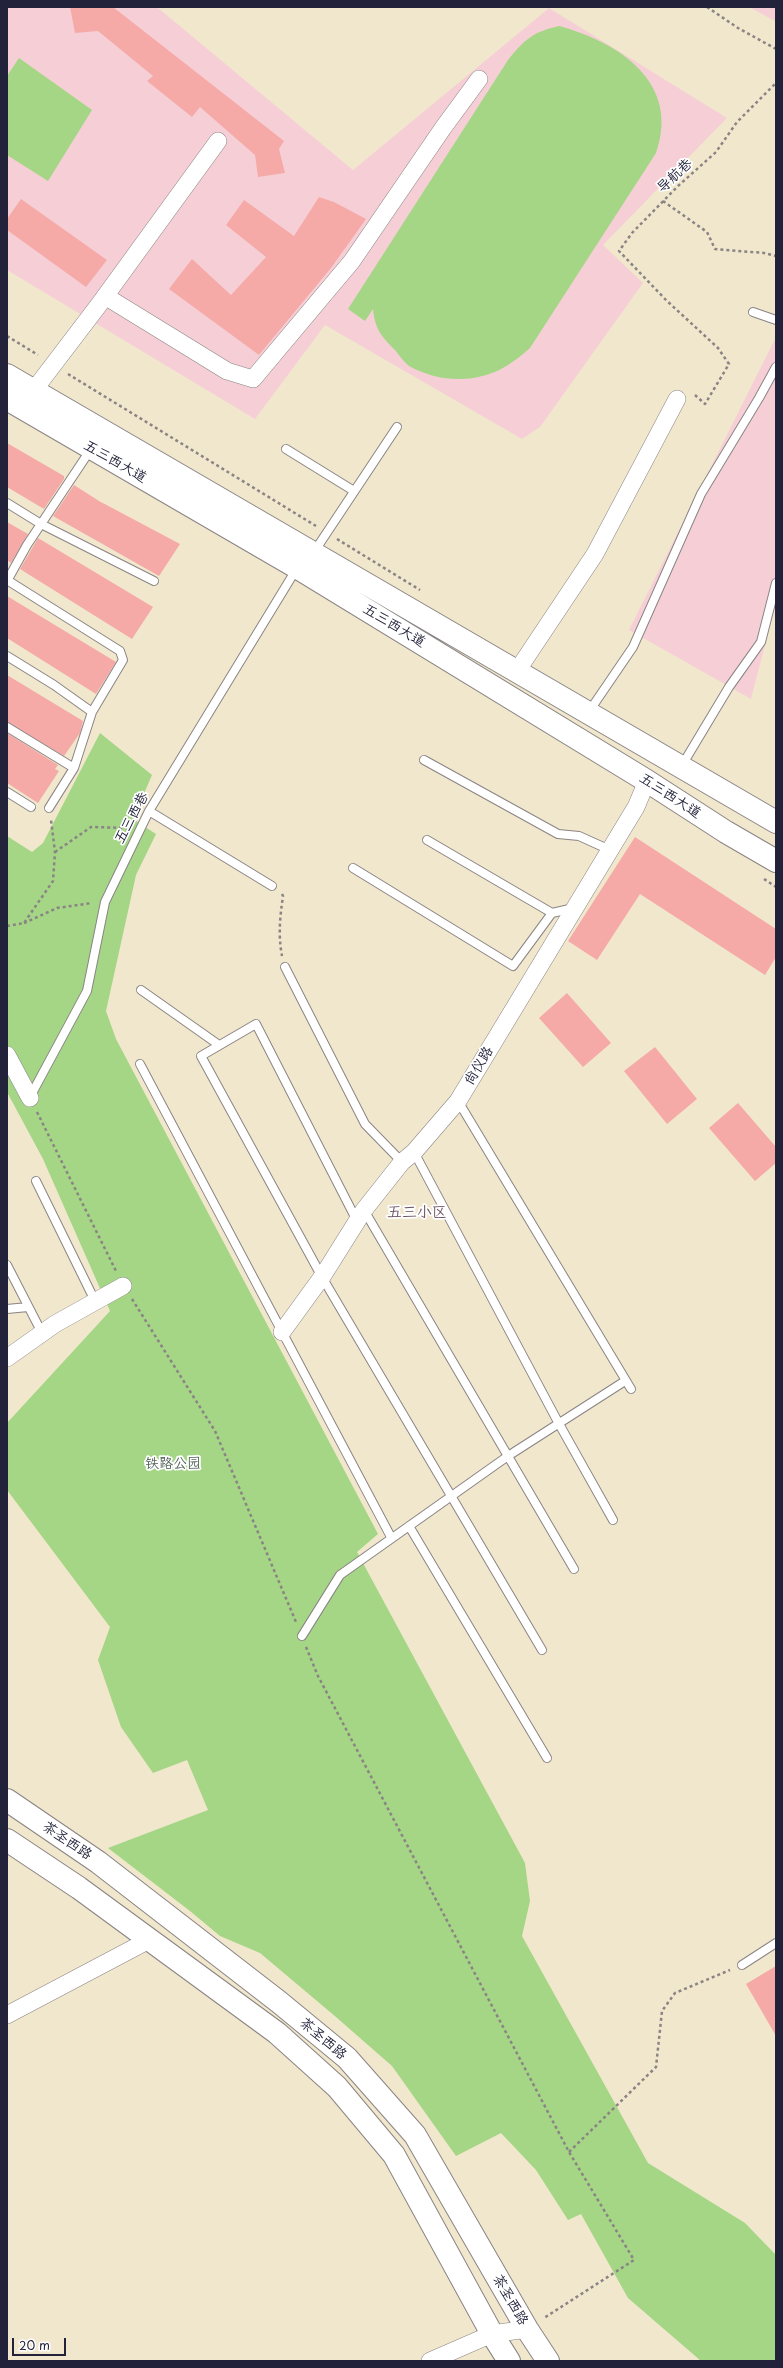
<!DOCTYPE html>
<html>
<head>
<meta charset="utf-8">
<style>
  body { margin:0 }
  #map { position:relative; width:783px; height:2368px; overflow:hidden; background:#f1e7cd; font-family:"Playpen Sans",sans-serif }
  canvas { display:block }
  .frame { position:absolute; inset:0; border:8px solid #22223b; pointer-events:none }
  .scale { position:absolute; left:12px; top:2338px; width:54px; height:18px; box-sizing:border-box; border:2px solid #22223b; border-top:0; padding-left:5px; font-size:12px; line-height:14px; white-space:nowrap; color:#22223b; -webkit-text-stroke:3px #fff; paint-order:stroke }
</style>
</head>
<body>
<div id="map">
<canvas width="783" height="2368"></canvas>
<div class="frame"></div>
<div class="scale">20 m</div>
</div>
<script>
const context = document.querySelector('canvas').getContext('2d');
context.lineJoin = 'round';
function fillPath(path, color) {
  context.fillStyle = color;
  context.fill(path, 'evenodd');
}
function stroke(path, color, width, dash) {
  context.strokeStyle = color;
  context.lineWidth = width;
  context.lineCap = dash ? 'butt' : 'round';
  context.setLineDash(dash || []);
  context.stroke(path);
}
function drawText(font, color, halo, rows, align = 'center') {
  context.font = font + ' "Playpen Sans","LXGW WenKai TC",sans-serif';
  context.lineWidth = 3.5;
  context.setLineDash([]);
  context.textBaseline = 'middle';
  context.strokeStyle = halo;
  context.fillStyle = color;
  for (const [text, x, y, turn = 0] of rows) {
    context.save();
    context.translate(x, y);
    context.rotate((+turn || 0) * Math.PI / 180);
    context.textAlign = isNaN(turn) ? turn : align;
    if (halo) context.strokeText(text, 0, 0);
    context.fillText(text, 0, 0);
    context.restore();
  }
}
fillPath(new Path2D(`
  M7,7H157L353,170L549,8L727,118L603,245L643,283L540,427L522,439L325,325L255,419L7,270Z
  M749,7H776V21H775Z
  M776,337V602L751,699L629,630Z`), '#f6cfd6');
fillPath(new Path2D(`
  M559,26C619,42 681,83 656,153L530,348C523,354 516,360 508,365C479,384 439,383 409,366C404,362 399,355 395,350C381,336 375,329 373,309L365,321L348,309L508,60C525,39 533,32 559,26Z
  M19,58L92,110L48,181L7,155V76Z
  M100,733L152,775L133,819L156,834L136,875L106,1011L116,1039L378,1534L357,1552L525,1863L530,1901L522,1936L648,2163L745,2223L776,2255V2361H701L628,2298L581,2214L568,2220L536,2170L501,2133L456,2156L392,2066L336,2017L260,1953L220,1936L190,1911L108,1848L208,1810L187,1760L153,1773L121,1727L98,1660L110,1627L7,1490V1423L110,1311L43,1159L7,1092V836L32,852L43,843Z`), '#a4d685');
fillPath(new Path2D(`
  M70,7H113L284,141L279,149L285,173L258,177L255,155L200,107L192,117L147,81L153,76L98,31L75,33Z
  M319,197L334,202L366,219L331,268L259,355L169,289L192,259L231,295L266,257L226,225L244,200L294,236Z
  M21,199L107,260L86,287L7,230V219Z
  M7,443L64,476V479L44,509L7,487Z
  M74,485L99,501L180,544L159,576L53,516Z
  M7,522L28,534L11,563L7,560Z
  M38,538L153,607L132,639L20,569Z
  M7,596L116,662L96,694L7,638Z
  M7,675L83,721L80,733L64,756L7,722Z
  M7,733L58,765L55,769L59,771L38,803L7,783Z
  M635,837L776,929V957L765,975L640,894L597,960L568,941Z
  M567,993L611,1043L583,1067L539,1018Z
  M655,1047L697,1099L667,1124L624,1071Z
  M738,1103L776,1147V1163L755,1181L709,1128Z
  M776,1966V2036L746,1984Z`), '#f5aaa8');
const lane = new Path2D(`
  M753,312L776,320
  M286,449L354,491
  M7,503L41,524L154,581
  M314,552L397,427
  M7,580L120,651L123,660L92,712
  M7,581L27,545L91,449
  M7,656L54,685L92,712L74,768L7,727
  M588,713L633,647L701,494L759,398L776,367
  M424,760L558,834L579,836L610,850
  M681,767L729,687L761,642L776,583
  M7,792L31,807
  M49,808L74,768
  M149,811L272,886
  M427,840L552,913
  M353,868L513,966L552,913L574,908
  M285,967L365,1124L402,1162
  M141,990L219,1045
  M140,1064L391,1537
  M30,1097L87,991L105,902L149,811L297,568
  M458,1101L631,1389
  M414,1152L558,1422L613,1520
  M36,1181L95,1301
  M364,1210L574,1569
  M357,1221L256,1024L201,1056L322,1277L542,1650
  M7,1265L42,1333
  M7,1309L28,1307
  M409,1526L547,1758
  M302,1636L340,1575L508,1456L625,1381
  M742,1965L776,1943`);
const street = new Path2D(`
  M105,296L227,371L253,379L352,261L443,128L479,79
  M34,390L98,306L218,141
  M517,671L595,554L677,399
  M7,1055L30,1098
  M282,1332L322,1277L364,1210L402,1162L414,1152L458,1101L636,807L647,781
  M7,1358L55,1324L123,1286
  M7,2015L149,1940
  M430,2361L492,2334L527,2329`);
const secondary = new Path2D(`
  M7,375L776,822
  M7,399L298,568L647,781L726,832L776,861
  M7,1800L98,1862L279,2002L347,2058L415,2135L527,2329L548,2361
  M7,1840L79,1888L277,2033L337,2087L394,2155L492,2334L509,2361`);
stroke(lane, '#8a8484', 10);
stroke(street, '#8a8484', 18);
stroke(secondary, '#8a8484', 24);
stroke(new Path2D(`
  M707,7L738,28L776,49
  M663,201L707,232L715,249L764,253L776,256
  M7,336L38,355
  M68,374L316,526
  M695,395L705,404L729,364L718,348L666,300L619,251L632,233L678,186L716,152L737,122L776,83
  M337,539L420,590
  M55,852L91,827L127,828
  M764,879L776,887
  M282,894L283,896C280,917 278,935 282,956
  M24,923L57,908L92,903
  M7,926L24,923L53,881L55,852L51,820
  M37,1112L116,1271
  M132,1299L215,1431L296,1622
  M306,1647L318,1676L569,2152L634,2260L544,2318
  M569,2152L656,2067L662,2011L675,1993L730,1970`), '#8a8484', 2.5, [3, 3]);
stroke(lane, '#fff', 8);
stroke(street, '#fff', 17);
stroke(secondary, '#fff', 22);
drawText('14px', '#22223b', '#fff', [
  ["导航巷",675,176,-43],
  ["五三西大道",115,462,30],
  ["五三西大道",394,626,31],
  ["五三西大道",670,796,33],
  ["五三西巷",132,818,-62],
  ["尚仪路",479,1066,-59],
  ["茶圣西路",67,1841,34],
  ["茶圣西路",323,2039,40],
  ["茶圣西路",510,2300,60]
]);
drawText('14px', '#506155', '#fff', [
  ["铁路公园",173,1464]
]);
drawText('15px', '#6c5261', '#fff', [
  ["五三小区",417,1213]
]);
</script>
</body>
</html>
